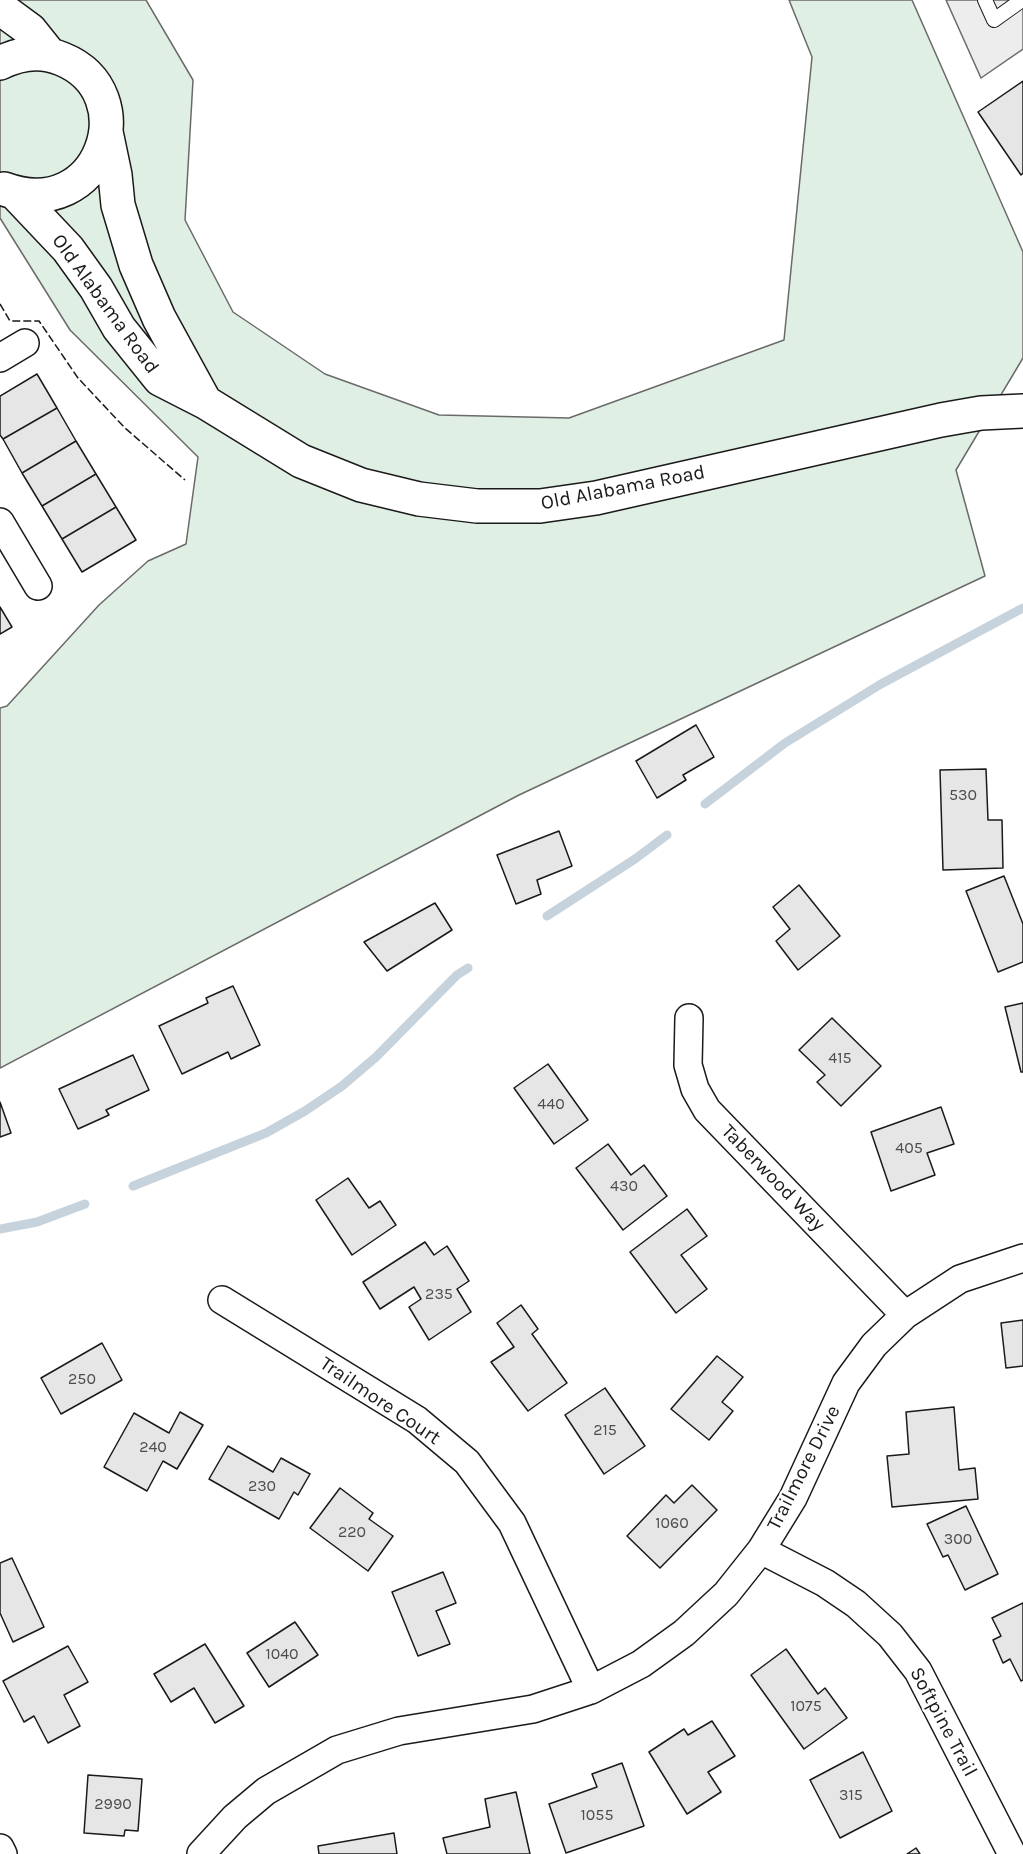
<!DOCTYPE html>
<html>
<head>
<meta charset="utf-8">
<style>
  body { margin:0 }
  canvas { display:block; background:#fff }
</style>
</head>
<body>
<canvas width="1023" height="1854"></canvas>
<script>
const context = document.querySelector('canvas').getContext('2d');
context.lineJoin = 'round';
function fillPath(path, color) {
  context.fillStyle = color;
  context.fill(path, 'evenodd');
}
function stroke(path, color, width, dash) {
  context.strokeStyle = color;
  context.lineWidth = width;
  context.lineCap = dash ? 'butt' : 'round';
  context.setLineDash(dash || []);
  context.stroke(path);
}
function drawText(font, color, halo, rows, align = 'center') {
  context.font = font + ' Karla,sans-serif';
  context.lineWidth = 4.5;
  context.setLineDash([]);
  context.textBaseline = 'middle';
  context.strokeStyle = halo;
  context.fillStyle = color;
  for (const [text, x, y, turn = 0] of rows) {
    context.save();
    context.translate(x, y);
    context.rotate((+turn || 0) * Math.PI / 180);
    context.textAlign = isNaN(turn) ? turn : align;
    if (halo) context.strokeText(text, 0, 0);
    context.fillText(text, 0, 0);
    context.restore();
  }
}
const green = new Path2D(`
  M0,0H146L193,80L185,220L233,312L325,374L439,415L569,418L784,340L812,57L789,0H912L1023,252V358L956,470L985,576L519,795L0,1068V708L7,706L99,605L148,561L186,544L198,457L70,330L0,218Z`);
fillPath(green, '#e0efe3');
stroke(green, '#6a6a6a', 1.5);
const parking = new Path2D(`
  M946,0H1023V49L981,78Z`);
fillPath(parking, '#ededed');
stroke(parking, '#6a6a6a', 1.5);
stroke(new Path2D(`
  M705,804L785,743L881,684L1023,608
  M547,916L635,859L667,835
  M133,1186L266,1133L305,1111L342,1086L376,1057L457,975L468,968
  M0,1229L37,1222L85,1204`), '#c6d2dc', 9);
const building = new Path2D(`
  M1023,81V173L1021,175L978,112Z
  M37,374L57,408L3,439L0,435V396Z
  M57,408L76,441L22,473L3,439Z
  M76,441L96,474L42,506L22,473Z
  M96,474L116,507L62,539L42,506Z
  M116,507L136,540L82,572L62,539Z
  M0,607L12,627L0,634Z
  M696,725L714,757L683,775L686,780L657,798L636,761Z
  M986,769L988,820H1002L1003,868L943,870L940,770Z
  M559,831L572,866L537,880L541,894L516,904L497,855Z
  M1004,876L1023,924V962L998,972L966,891Z
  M799,885L840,936L798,970L776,941L790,929L773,907Z
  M435,903L452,930L387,971L364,942Z
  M233,986L260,1045L231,1059L228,1052L182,1074L159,1026L208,1003L206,998Z
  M1023,1003V1072H1021L1005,1007Z
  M832,1018L881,1066L841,1106L817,1082L825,1075L799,1050Z
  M133,1055L149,1090L106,1110L109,1115L78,1129L59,1089Z
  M548,1064L588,1120L554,1144L514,1088Z
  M0,1102L11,1133L0,1137Z
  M941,1107L954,1144L927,1153L935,1175L891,1191L871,1132Z
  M608,1144L631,1175L644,1165L667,1196L623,1230L576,1168Z
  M348,1178L369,1208L380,1201L396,1225L352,1255L316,1200Z
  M687,1209L707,1236L681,1255L707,1289L676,1313L630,1252Z
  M425,1242L434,1255L447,1246L469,1281L457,1289L471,1312L429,1340L409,1307L421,1299L414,1287L380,1309L363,1282Z
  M521,1305L538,1329L532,1334L567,1383L528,1411L491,1362L514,1347L497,1323Z
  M1023,1320V1366L1006,1368L1001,1323Z
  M102,1343L122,1380L61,1414L41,1378Z
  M717,1356L743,1377L722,1402L733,1411L709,1440L671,1409Z
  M605,1388L645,1446L604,1474L565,1415Z
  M954,1407L959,1470L975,1468L978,1499L892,1507L887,1456L909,1454L906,1412Z
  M180,1412L203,1425L177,1469L163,1461L147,1491L104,1467L134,1413L169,1433Z
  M228,1446L273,1472L281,1458L310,1474L298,1495L294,1492L279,1519L209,1479Z
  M692,1485L717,1510L660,1568L627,1536L666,1495L674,1503Z
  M340,1488L373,1513L369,1519L393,1536L368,1571L310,1528Z
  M966,1506L998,1574L965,1590L948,1555L943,1557L927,1524Z
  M12,1558L44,1627L13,1642L0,1613V1563Z
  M443,1572L456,1603L436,1611L450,1644L418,1656L392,1592Z
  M1023,1603V1680L1021,1681L1010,1659L1003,1663L993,1640L1001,1636L992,1618Z
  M295,1622L318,1655L269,1687L247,1653Z
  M205,1644L244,1706L215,1723L194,1688L171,1702L154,1674Z
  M68,1646L88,1682L64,1695L80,1726L48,1743L34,1716L24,1722L3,1681Z
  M786,1649L818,1694L825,1688L847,1718L804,1749L751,1675Z
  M712,1721L735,1756L708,1772L721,1792L687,1814L649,1752L684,1729L688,1735Z
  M863,1752L892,1811L840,1838L810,1780Z
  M622,1763L644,1826L566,1853L549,1804L597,1787L592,1774Z
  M88,1775L142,1779L138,1831L125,1830L124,1836L84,1833Z
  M516,1792L530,1854H447L443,1838L490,1827L485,1799Z
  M394,1833L397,1854H319L318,1846Z
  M916,1848L920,1854H907Z`);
fillPath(building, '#e6e6e6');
stroke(building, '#1a1a1a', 1.5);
const lane = new Path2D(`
  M985,0L994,20L1022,0`);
const street = new Path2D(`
  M0,358L25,343
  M0,522L38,586
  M689,1018L688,1065L695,1089L707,1110L905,1315
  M222,1300L417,1420L467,1462L512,1523L591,1690
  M761,1550L825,1583L856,1604L890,1635L918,1671L1012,1854
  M0,1848L3,1854
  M201,1854L235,1817L266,1791L337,1750L399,1731L533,1709L591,1690L641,1664L684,1633L726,1594L761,1550L793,1498L846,1383L874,1345L905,1315L960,1279L1023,1258`);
const secondary = new Path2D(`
  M0,8L30,30L50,55
  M0,63C20,53 41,50 62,59C146,93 101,225 4,189
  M106,132L115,175L118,205L136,265L159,318L205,402
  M15,193L68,249L96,288L119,328L160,379L205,402L301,461L361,485L419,499L477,506H540L596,498L941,420L981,413L1023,411`);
stroke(lane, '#1a1a1a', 16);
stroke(street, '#1a1a1a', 30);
stroke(secondary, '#1a1a1a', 36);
stroke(lane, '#fff', 14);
stroke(street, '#fff', 27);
stroke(secondary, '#fff', 33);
stroke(new Path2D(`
  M0,304L10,321H39L78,378L125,428L185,480`), '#1a1a1a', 1.5, [8, 3]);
drawText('16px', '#4d4d4d', null, [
  ["530",963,795],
  ["415",840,1058],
  ["440",551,1104],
  ["405",909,1148],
  ["430",624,1186],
  ["235",439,1294],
  ["250",82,1379],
  ["215",605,1430],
  ["240",153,1447],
  ["230",262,1486],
  ["1060",672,1523],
  ["220",352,1532],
  ["300",958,1539],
  ["1040",282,1654],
  ["1075",806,1706],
  ["315",851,1795],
  ["2990",113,1804],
  ["1055",597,1815]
]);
drawText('20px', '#1a1a1a', '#fff', [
  ["Old Alabama Road",105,304,54],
  ["Old Alabama Road",623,488,-11],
  ["Taberwood Way",773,1178,46],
  ["Trailmore Court",380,1401,34],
  ["Trailmore Drive",804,1468,-63],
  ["Softpine Trail",943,1722,62]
]);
</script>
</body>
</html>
